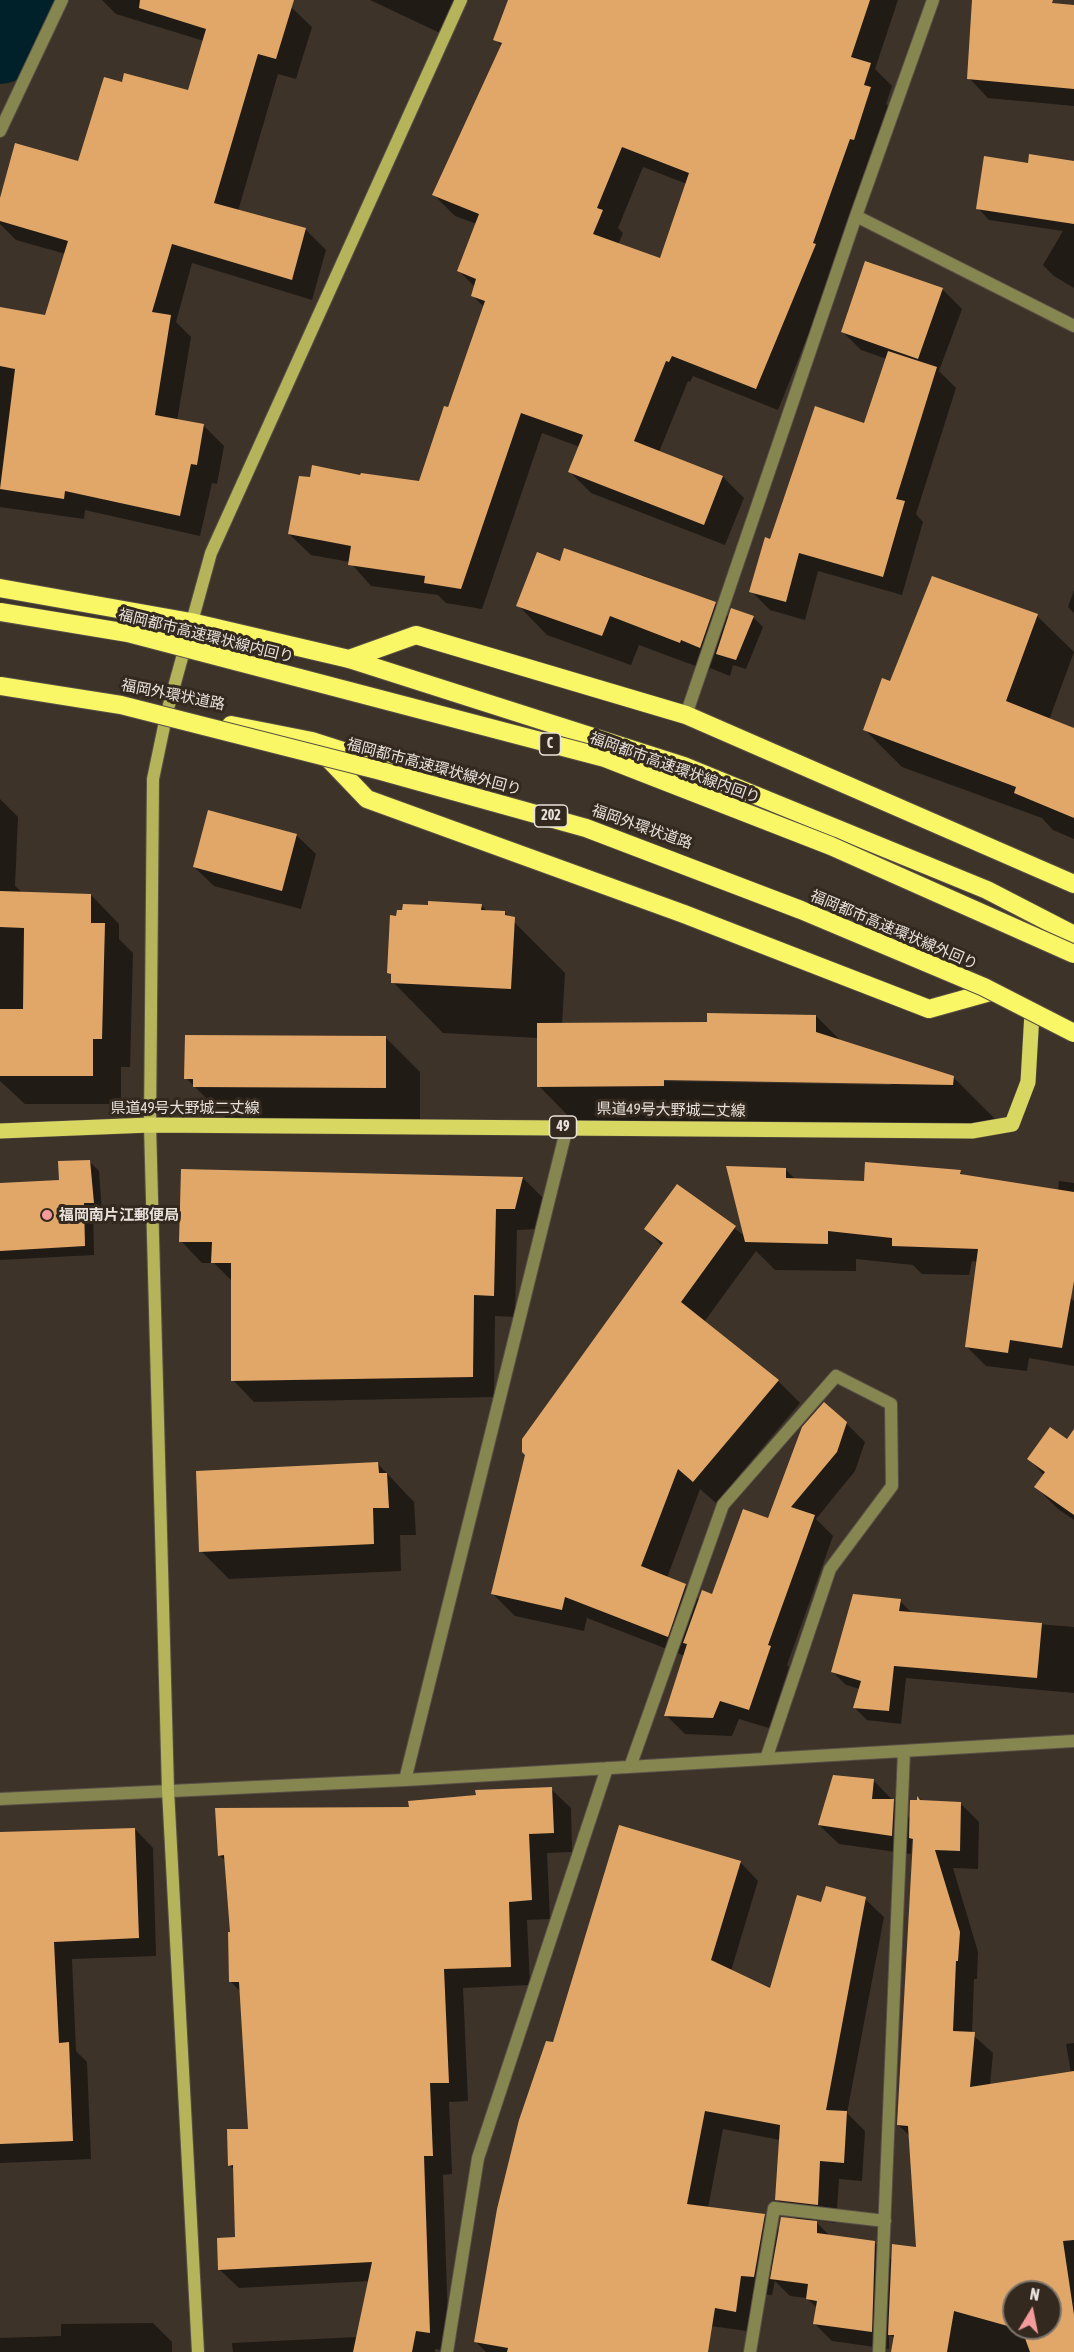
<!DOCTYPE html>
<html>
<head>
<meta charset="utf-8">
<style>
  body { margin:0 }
  #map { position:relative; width:1074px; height:2352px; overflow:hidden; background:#3d3329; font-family:"Asap Condensed",sans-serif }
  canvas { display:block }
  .north { position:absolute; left:1002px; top:2280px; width:60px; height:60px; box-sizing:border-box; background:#33291f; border:2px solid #7c736b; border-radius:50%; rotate:10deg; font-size:16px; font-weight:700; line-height:24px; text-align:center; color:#e9e2dc }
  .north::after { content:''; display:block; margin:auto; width:21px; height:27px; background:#f59b9c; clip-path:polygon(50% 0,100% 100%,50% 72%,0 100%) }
</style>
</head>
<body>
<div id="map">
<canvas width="1074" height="2352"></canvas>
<div class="north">N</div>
</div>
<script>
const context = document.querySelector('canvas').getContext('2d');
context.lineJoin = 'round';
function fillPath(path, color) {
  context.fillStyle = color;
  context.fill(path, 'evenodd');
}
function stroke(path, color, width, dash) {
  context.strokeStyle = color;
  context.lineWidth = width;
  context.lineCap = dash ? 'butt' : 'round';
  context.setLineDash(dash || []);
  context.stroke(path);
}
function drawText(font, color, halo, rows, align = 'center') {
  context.font = font + ' "Asap Condensed","Noto Sans JP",sans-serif';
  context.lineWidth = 6;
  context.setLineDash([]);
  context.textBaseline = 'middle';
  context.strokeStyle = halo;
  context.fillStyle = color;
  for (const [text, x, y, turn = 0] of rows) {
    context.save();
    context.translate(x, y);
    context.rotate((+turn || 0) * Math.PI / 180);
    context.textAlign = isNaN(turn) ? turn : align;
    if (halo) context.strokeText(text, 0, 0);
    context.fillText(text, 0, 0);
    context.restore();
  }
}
fillPath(new Path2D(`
  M102,0H270L291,7L312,27L296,79L278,74L238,211L305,229L326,250L312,300L192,263L176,322L191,337L177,421L204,426L224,446L217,484L212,483L200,536L85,510L84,519L0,507V309L46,316L66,254L16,240L0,224V203L79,163L123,84L189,92L204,41L116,14Z
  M370,0H456L440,33Z
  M511,0H898L875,69L892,86L886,104L891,109L836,266L778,410L693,376L690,382L688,381L659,452L723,477L744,498L725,545L591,493L570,472L580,447L542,433L482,609L446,603L438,595L371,586L350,562L311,555L289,534L362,477L420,483L484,307L472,295L475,287L459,271L477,224L455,216L434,195L502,46L495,39ZM643,167L687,184L661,260L618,245L623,233L618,228Z
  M973,0H1007L1074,7V106L988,98L969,78Z
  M1074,163V288L1054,276L1043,265L1063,231L989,220L978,208L1029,165Z
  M942,289L962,309L939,371L956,388L916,514L923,522L902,595L818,571L805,620L770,610L751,591L771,541L865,425L887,359L861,350L842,331Z
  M561,562L641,578L642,575L715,603L730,618L732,610L754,618L763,627L746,669L733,665L730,676L710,668L709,671L639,645L631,665L547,635L518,605Z
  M1074,590V613L1068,607Z
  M1037,616L1074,652L1049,720L1074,730V839L1053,830L1042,818L902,767L865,730L891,683Z
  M0,799L18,817L15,886L23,893L91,895L119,924V939L133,953L130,1067H121V1104H25L0,1081Z
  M296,835L316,854L301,909L214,886L194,867Z
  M481,905L487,911L504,912L565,973L562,1025L709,1024L816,1016L841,1041L954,1078L996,1120L995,1127L581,1129L539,1086L538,1038L443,1033L393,982V977L389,973ZM656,1078L886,1082L892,1085L656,1081Z
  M385,1037L420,1072V1122L229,1121L186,1078Z
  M89,1161L99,1171L102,1212L93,1211L94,1255L0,1260V1185L61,1182Z
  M785,1169L796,1180L865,1182L960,1172L964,1176L1058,1191L1059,1181L1074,1183V1275L1070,1298L1074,1301V1366L1029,1358L1027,1371L986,1366L967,1347L978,1262L972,1261L969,1275L922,1274L913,1265L856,1259V1271L775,1270L756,1251L704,1322L778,1381L800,1403L716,1503L700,1489L667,1578L685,1585L700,1600L713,1596L768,1520L846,1423L865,1442L855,1471L816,1519L833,1536L787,1665L789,1667L769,1728L739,1719L732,1736L685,1734L666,1715L685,1656L587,1618L584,1631L515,1616L492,1593L662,1246L646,1229L678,1186L746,1237Z
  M183,1171L523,1178L544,1199L536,1229L517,1230L515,1317L495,1316L494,1397L254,1402L233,1380V1282L214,1263H202L181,1241Z
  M1074,1446V1520L1058,1509L1036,1487L1044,1475L1029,1459Z
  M378,1464L414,1502L416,1535H400L401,1571L229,1579L201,1551Z
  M900,1601L913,1614L1074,1627V1693L906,1678L901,1724L867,1720L854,1707L860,1689L846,1685L833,1672Z
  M874,1781L911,1819L919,1798L923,1802L960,1803L979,1822L978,1869L953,1868L978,1952L977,1979H974L972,2034L993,2053L990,2085L1071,2073L1066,2044L1074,2043V2352H893L895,2339L889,2334V2349L832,2341L815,2324L817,2308L807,2298L790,2296L775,2281L772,2295L760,2294L754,2332L631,2315L706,2352H486L475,2341L554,2043L620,1827L740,1862L758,1881L731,1971L770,1990L822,1904L865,1899L884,1917L847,2113L865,2131L862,2181L839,2179L836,2223L814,2220L831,2237L875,2243L893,2261L918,2249L910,2136L898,2125L915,1842L912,1839L911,1854L839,1844L819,1825ZM723,2129L780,2140L776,2199L798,2221L780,2231L764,2215L708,2208ZM1014,2292H1050V2328H1014Z
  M551,1789L571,1808L572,1852L547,1853L550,1919L527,1920L530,1985L463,1988L468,2101L449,2102L452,2174L443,2175L449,2351L435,2349V2352H233L232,2343L358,2337L370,2281L239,2288L219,2269L237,2238L235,2170L229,2165L249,2131L241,1992L230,1981L232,1934L227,1862L219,1855L410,1808Z
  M135,1829L153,1848L156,1956L72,1959L76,2051L87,2062L91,2159L0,2163V1835Z
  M153,2323L172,2342V2352H0V2338L61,2336V2324Z`), '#0007');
stroke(new Path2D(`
  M0,46L21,0`), '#002129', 76);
fillPath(new Path2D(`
  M140,0H294L276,59L258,54L214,203L306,228L292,280L172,244L152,312L171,315L155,415L204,424L197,465L191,464L180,516L65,491L64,499L0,489L15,369L0,366V307L45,315L68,241L0,221V198L15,143L78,161L104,77L122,82L124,73L188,90L206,29L139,8Z
  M508,0H870L851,57L871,63L864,85L871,87L854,140L850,139L813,243L816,244L756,389L672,356L669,362L666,361L634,441L723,476L704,525L568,472L583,435L521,413L461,589L424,583L425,576L348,565L351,546L288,534L299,476L310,477L312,465L360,475L361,473L419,481L444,406L448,407L485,301L471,296L476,279L457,271L479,214L432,195L502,43L493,40ZM622,147L689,173L660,258L593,234L603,210L597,208Z
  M972,0H1053L1052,3L1074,5V89L967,79Z
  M1029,154L1074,161V224L976,209L984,156L1028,163Z
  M865,261L943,288L918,359L841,332Z
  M888,351L937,367L896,499L905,501L883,577L799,553L786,602L749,592L765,537L770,539L815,406L864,423Z
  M564,548L716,602L700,648L681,640L680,643L610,616L602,636L516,606L537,552L560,561Z
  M932,576L1038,614L1006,701L1074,728V818L1014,793L1016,787L863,730L882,678L890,681Z
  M731,608L754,616L736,660L716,654Z
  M208,810L297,834L282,891L193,867Z
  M0,891L91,894V923H105L102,1039H93V1076H0V1009H23L24,928L0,927Z
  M428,901L482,904L481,910L505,911V915L515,917L511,989L391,983V974L387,973L390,915L396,916L397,910H402L403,904L428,905Z
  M707,1013L816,1015V1032L954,1076L953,1085L664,1080V1086L537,1087V1023L707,1022Z
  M185,1035L386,1036V1088L193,1087V1079H184Z
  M90,1160L94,1203H84L85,1246L0,1251V1183L59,1180L58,1161Z
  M865,1162L961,1170L960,1174L1074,1192V1281L1062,1348L1010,1340L1008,1353L965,1347L978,1249L892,1246V1238L828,1231V1244L745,1242L726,1166L786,1168V1178L864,1181Z
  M181,1169L523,1177L515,1209H496L494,1296L474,1295L473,1377L231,1381V1263H211L212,1242H179Z
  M677,1184L736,1226L681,1302L779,1380L693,1482L678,1469L641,1566L686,1584L668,1637L565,1597L562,1610L491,1594L525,1455L522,1452V1439L663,1243L644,1229Z
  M824,1402L847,1422L837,1452L791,1507L815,1515L768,1645L771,1646L749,1710L720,1701L713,1718L664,1716L687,1644L683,1643L702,1590L712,1594L743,1509L768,1518L802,1427Z
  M1050,1427L1067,1439L1074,1429V1515L1034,1487L1045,1472L1027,1459Z
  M378,1462L379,1473H387L389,1508H373L374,1544L199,1552L196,1471Z
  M853,1594L901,1599L899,1611L1042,1623L1037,1678L894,1666L889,1711L853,1708L861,1681L831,1672Z
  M833,1775L874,1779L872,1799H894L892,1836L818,1825Z
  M552,1787L554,1833L529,1834L532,1900L509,1902L511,1967L444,1969L449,2083H430L433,2156H424L430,2333L416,2331L412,2352H353L372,2262L218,2270L217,2238L235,2237L233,2165L228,2166L227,2129H248L239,1982H229L228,1932H230L224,1855L218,1856L215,1808L409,1807L408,1801L476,1795L475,1790Z
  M917,1796L920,1800L961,1802L960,1851L935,1850L960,1932L958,1961H956L953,2031L975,2032L970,2087L1074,2071V2240L1063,2241L1074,2315V2352H1030L1022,2330L954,2311L947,2352H891L894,2335H888L892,2244L916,2247L908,2126L897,2125L913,1839L909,1838L910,1800H917ZM1014,2292H1050V2328H1014Z
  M619,1825L741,1861L711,1960L770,1988L797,1895L821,1902L826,1886L866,1897L826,2110L847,2111L844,2163L820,2161L818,2205L775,2200L780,2125L705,2111L687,2204L765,2214L754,2277L741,2276L736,2312L715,2308L708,2352H507L508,2348L474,2342L497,2209L519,2120L546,2041L553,2042Z
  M135,1828L139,1938L54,1942L59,2043L69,2042L73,2141L0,2144V1832Z
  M781,2217L817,2221V2233L875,2241L872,2332L813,2324L817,2301L806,2299L808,2284L770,2279Z`), '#e1a769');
const street = new Path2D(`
  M0,131L62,0
  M856,216L1074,326
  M686,715L856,216L933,0
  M630,1767L723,1505L836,1376L891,1404L892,1486L830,1569L766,1759
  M405,1780L567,1127
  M0,1799L405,1780L1074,1741
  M447,2352L478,2158L607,1768
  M750,2352L774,2208L885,2221
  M879,2352L904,1751`);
const secondary = new Path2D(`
  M198,2352L168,1790L150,1125L153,779L167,712L211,553L461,0`);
const primary = new Path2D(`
  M0,1131L150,1125L972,1131L1012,1124L1028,1082L1032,1013`);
const highway = new Path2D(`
  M0,588L191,622L349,659L684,766L987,890L1074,935
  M349,659L416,635L686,715L1074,884
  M231,725L312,741L387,765
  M323,753L367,799L684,914L929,1009L990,992`);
stroke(street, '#594f46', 14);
stroke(secondary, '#594f46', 14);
stroke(primary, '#594f46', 16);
stroke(highway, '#594f46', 20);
stroke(street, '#868651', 12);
stroke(secondary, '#b5b45b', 12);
stroke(primary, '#d8d761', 15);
stroke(highway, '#f9f765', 18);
const highwayBridge = new Path2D(`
  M0,612L128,633L605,758L831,846L1074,954
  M0,686L121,705L381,771L586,828L801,910L984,987L1074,1033`);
stroke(highwayBridge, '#594f46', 20, []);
stroke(highwayBridge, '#f9f765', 18);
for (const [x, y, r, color] of [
  [47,1215,6,"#f59b9c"]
]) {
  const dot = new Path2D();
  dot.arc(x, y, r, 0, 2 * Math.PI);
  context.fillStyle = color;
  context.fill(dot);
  stroke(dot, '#33291f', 2);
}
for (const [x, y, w] of [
  [550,744,21],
  [551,816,33],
  [563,1127,27]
]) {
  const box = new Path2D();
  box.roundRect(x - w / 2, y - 11, w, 22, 4.5);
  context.fillStyle = '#33291f';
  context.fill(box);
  stroke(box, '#e9e2dc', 1.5);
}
drawText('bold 14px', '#e9e2dc', null, [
  ["C",550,744],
  ["202",551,816],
  ["49",563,1127]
]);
drawText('15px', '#e9e2dc', '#33291f', [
  ["福岡都市高速環状線内回り",206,636,14],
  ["福岡外環状道路",173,695,11],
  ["福岡都市高速環状線外回り",434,767,15],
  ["福岡都市高速環状線内回り",675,768,20],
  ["福岡外環状道路",642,827,19],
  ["福岡都市高速環状線外回り",894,930,23],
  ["県道49号大野城二丈線",185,1108],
  ["県道49号大野城二丈線",671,1110,1]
]);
drawText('bold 15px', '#e9e2dc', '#33291f', [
  ["福岡南片江郵便局",59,1215]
], 'left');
</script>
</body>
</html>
